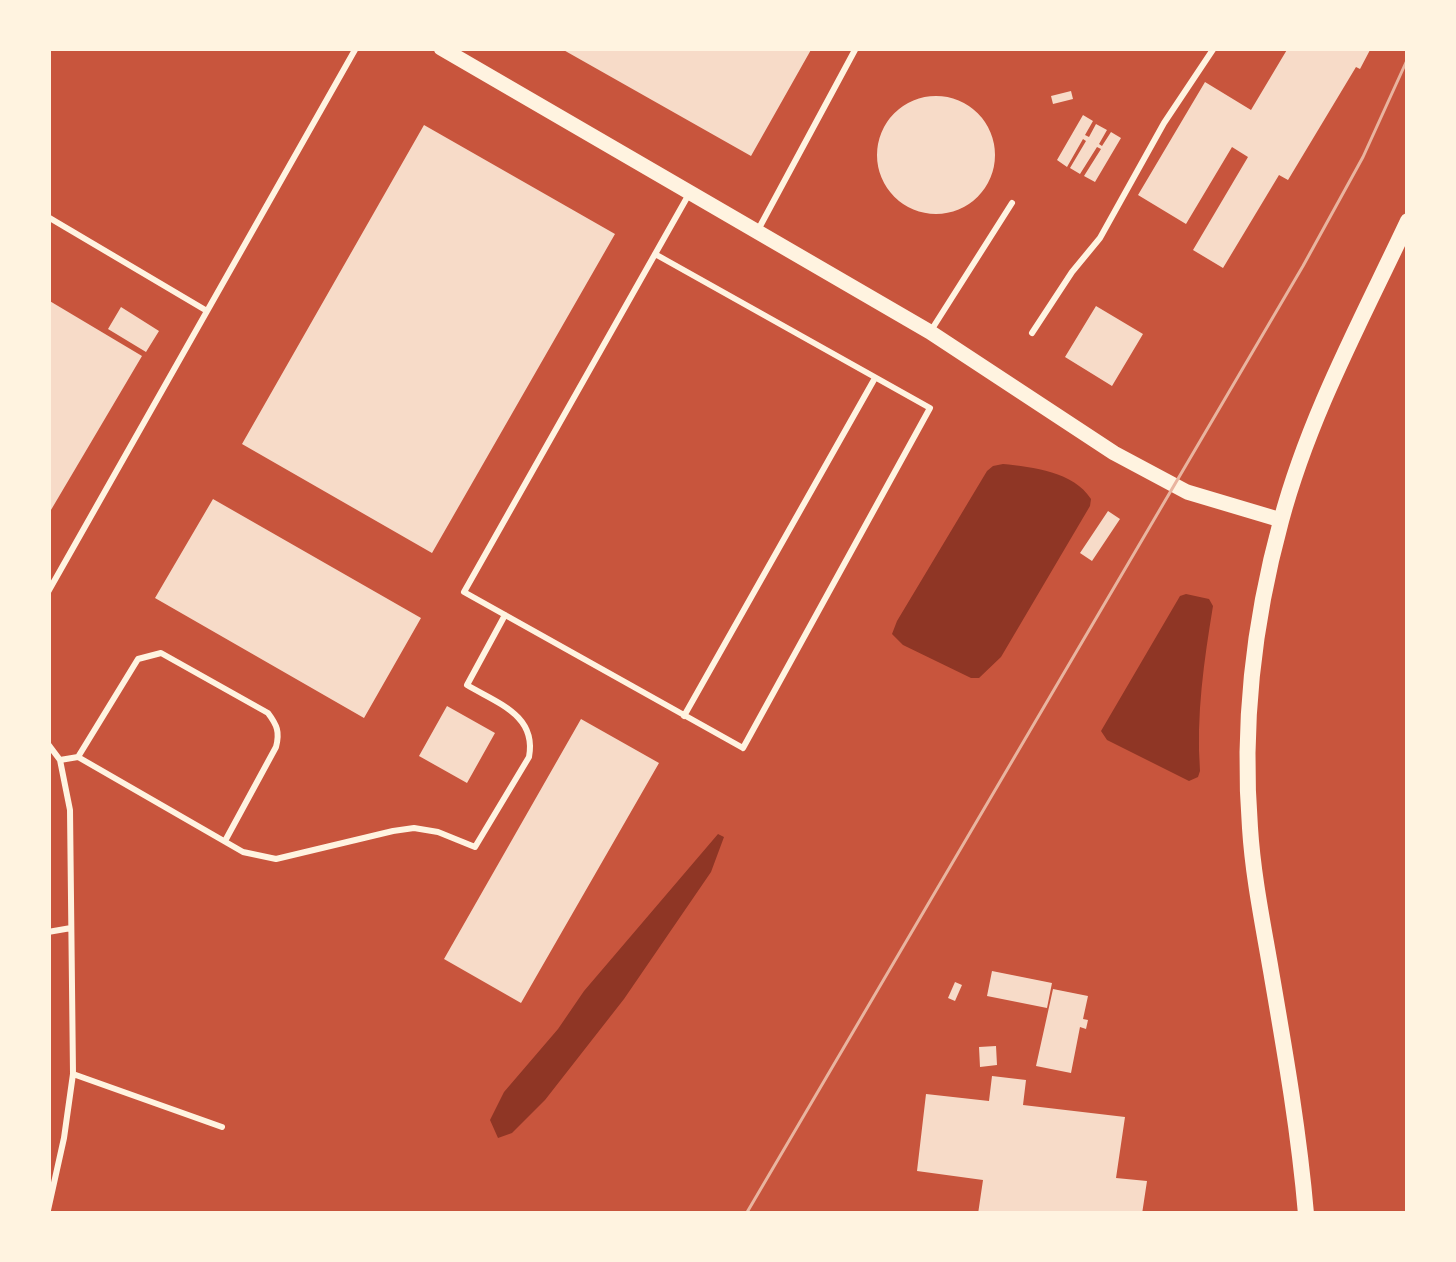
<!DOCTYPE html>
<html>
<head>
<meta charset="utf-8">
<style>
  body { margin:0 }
  #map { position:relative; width:1456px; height:1262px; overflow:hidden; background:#c8553d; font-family:Overpass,sans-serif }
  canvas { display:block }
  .frame { position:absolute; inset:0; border:51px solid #fff3e0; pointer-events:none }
</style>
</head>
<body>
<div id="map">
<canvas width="1456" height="1262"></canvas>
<div class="frame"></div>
</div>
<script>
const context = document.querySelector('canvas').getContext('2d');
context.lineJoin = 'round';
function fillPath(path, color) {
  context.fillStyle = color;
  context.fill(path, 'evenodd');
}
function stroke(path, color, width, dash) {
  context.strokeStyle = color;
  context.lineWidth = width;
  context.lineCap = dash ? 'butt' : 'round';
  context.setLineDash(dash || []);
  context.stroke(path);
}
fillPath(new Path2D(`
  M1003,464C1033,467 1074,472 1091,499L1090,506L1001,657L979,678H971L903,645L892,634L897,621L987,471L993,466Z
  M1186,594L1209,599L1213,606C1204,661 1196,715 1200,771L1198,777L1189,781L1107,740L1101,731L1180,596Z
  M718,834L724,837L711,872L624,999L545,1100L512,1133L498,1138L490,1120L504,1092L558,1029L584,991Z`), '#8f3625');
fillPath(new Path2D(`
  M560,48H812L751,156Z
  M1288,48L1370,50L1360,69L1356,67L1288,180L1279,175L1223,268L1193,250L1248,157L1232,147L1186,224L1138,195L1205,82L1251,110Z
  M1071,91L1073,99L1053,104L1051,96Z
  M877 155a59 59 0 1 1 118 0a59 59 0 1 1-118 0Z
  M1083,115L1093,121L1085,135L1089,137L1096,124L1107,130L1099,144L1102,146L1111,132L1121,138L1095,182L1084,176L1101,149L1097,147L1080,174L1070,168L1086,141L1083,139L1067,167L1057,160Z
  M424,125L615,234L432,553L242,444Z
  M48,300L142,356L48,515Z
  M1096,306L1143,334L1112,386L1065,357Z
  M121,307L159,331L146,352L108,329Z
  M213,499L421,618L364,718L155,598Z
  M1108,511L1120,519L1092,561L1080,553Z
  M447,706L495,733L467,783L419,756Z
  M581,719L659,763L521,1003L444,959Z
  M992,971L1052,983L1047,1008L987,996Z
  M955,982L962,985L955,1001L948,998Z
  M1053,989L1088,996L1083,1019L1088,1020L1086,1029L1080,1027L1071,1073L1036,1066Z
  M996,1046L997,1065L980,1067L979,1047Z
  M992,1076L1026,1080L1023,1105L1125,1117L1116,1178L1147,1181L1142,1214H978L983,1180L917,1171L926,1094L989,1101Z`), '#f7dbc8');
stroke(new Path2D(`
  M48,217L207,311
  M758,230L856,48
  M655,254L930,408L743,748L464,592L689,194
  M932,329L1012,203
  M1032,333L1072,272L1100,238L1164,123L1214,48
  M48,592L356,48
  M684,716L875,378
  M48,744L60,760L70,810L73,1074L222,1127
  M78,757L138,659L161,653L268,713C277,725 280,732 276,747L225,841
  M60,760L78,757L243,852L276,859L393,831L414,828L438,832L475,847L529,757C537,715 497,703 467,685L505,615
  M48,932L71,928
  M48,1210L64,1138L73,1074`), '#fff3e0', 6);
stroke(new Path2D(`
  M441,48L930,332L1114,453L1187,492L1281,520`), '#fff3e0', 15);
stroke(new Path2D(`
  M1306,1214C1299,1132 1285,1052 1271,971C1263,924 1253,876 1250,828C1242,726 1254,620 1281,521C1309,416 1362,319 1408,221`), '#fff3e0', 16);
stroke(new Path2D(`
  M746,1214L1303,266L1363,157L1408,58`), '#e9b49f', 3);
</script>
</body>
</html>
